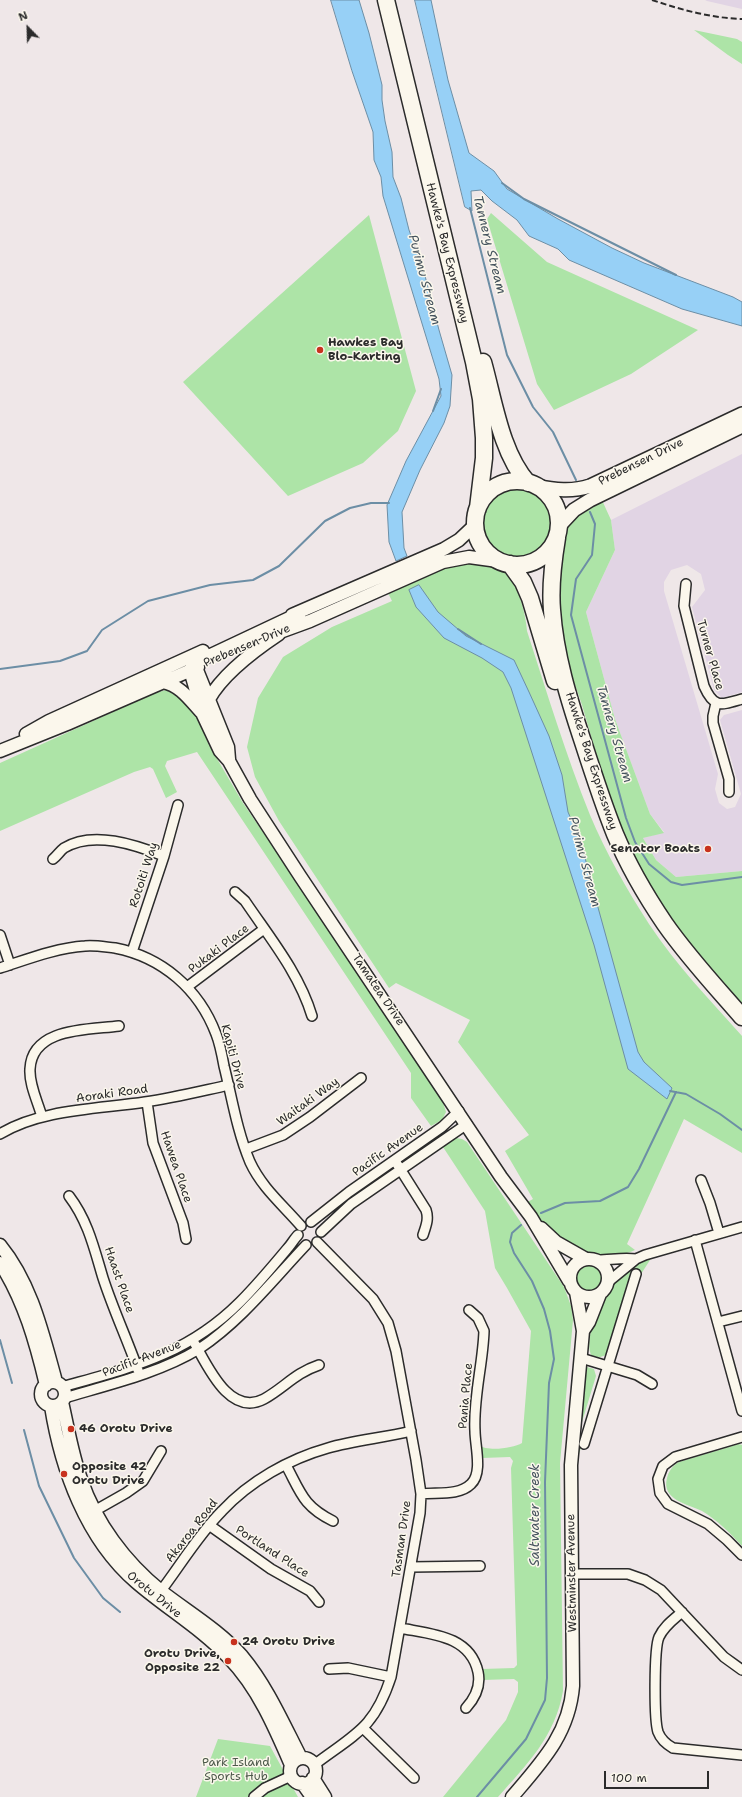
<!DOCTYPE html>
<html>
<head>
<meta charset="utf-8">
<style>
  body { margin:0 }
  #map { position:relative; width:742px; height:1797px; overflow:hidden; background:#efe7e8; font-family:"Shantell Sans",sans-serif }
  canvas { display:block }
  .north { position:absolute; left:8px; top:8px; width:40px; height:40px; -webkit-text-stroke:3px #fbf7ec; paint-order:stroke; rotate:337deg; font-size:11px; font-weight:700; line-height:16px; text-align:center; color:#2b2b2b }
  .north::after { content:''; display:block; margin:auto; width:14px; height:18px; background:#2b2b2b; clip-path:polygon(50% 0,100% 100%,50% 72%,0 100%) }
  .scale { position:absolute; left:604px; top:1771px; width:105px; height:18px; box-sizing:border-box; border:2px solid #2b2b2b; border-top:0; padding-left:5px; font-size:12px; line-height:14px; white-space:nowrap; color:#2b2b2b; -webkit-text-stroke:3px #fbf7ec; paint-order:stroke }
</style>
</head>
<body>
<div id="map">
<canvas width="742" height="1797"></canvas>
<div class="north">N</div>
<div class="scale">100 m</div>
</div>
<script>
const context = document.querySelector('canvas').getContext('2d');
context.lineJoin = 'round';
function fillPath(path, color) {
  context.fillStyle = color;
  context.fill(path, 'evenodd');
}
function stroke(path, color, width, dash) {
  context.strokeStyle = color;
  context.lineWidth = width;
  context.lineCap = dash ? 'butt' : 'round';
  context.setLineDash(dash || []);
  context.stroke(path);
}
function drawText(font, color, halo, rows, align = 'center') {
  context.font = font + ' "Shantell Sans",sans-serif';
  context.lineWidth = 3;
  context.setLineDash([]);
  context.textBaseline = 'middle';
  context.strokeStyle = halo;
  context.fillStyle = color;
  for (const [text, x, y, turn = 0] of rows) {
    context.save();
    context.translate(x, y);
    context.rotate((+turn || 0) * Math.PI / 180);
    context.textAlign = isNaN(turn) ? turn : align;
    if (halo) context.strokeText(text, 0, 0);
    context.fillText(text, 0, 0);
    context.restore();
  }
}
fillPath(new Path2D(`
  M705,0H742V9L707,1Z
  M742,454V692L722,698L714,690L692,607L705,590L701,574L687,565L671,570L664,582V591L718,774L715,789L719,803L727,809L735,807L741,794L720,720L724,715L742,710V871L676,877L656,860L643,838L664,832L650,814L615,719L586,612L615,550L611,520Z`), '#e1d4e4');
fillPath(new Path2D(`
  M694,30L737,39L742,42V64L728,55Z
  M491,213L547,262L698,330L631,374L554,410L537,384L487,219Z
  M369,215L416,391L398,431L363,463L288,496L183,382Z
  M481 524a36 36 0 1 1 72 0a36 36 0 1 1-72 0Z
  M601,498L611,520L615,550L586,612L615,719L650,814L664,833L643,838L656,860L676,877L742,871V1008L678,932L656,898L621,829L608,795L582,705L561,644L557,613L562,537C569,519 586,508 601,498Z
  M473,562C483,564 494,564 503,569C517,578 526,615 527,631C547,693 566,755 590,815C606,853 627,890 649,924C676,965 710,1000 742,1036V1153L684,1119L627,1244L635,1250C615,1260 576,1259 559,1244C546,1232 535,1217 524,1204L533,1199L505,1151L529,1135L458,1042L470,1020L396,983L389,988L279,821L255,777L247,747L258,698L283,657L332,627L392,601L387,591L441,567Z
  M166,690L178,697L196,715L209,745L243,803L439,1090L446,1112L442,1120L431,1126L411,1098V1073L197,752L167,761L165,766L177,792L166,798L153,769L150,767L134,772L0,831V763L155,693Z
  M456,1138L462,1139L467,1142L564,1287L571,1306L573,1320L560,1463L563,1691C555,1737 527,1764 498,1797H443L506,1720L518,1692V1682L514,1679L483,1680L482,1669L514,1668L517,1665L511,1468L513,1461L510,1457L482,1458L477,1462L479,1445C488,1452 513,1448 522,1443L531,1331L507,1288L495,1268L485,1211L443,1147L450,1139Z
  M652,1257L641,1274L634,1272L607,1354C601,1358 597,1358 591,1355C584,1337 601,1296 613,1282C624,1271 638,1263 652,1257Z
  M575 1277a14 14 0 1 1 28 0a14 14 0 1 1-28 0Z
  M587,1367L594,1369L596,1376L575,1445L581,1448L573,1472L571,1460L582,1371Z
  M739,1444L742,1445V1546C730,1533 717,1520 702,1511C688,1504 661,1500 667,1478C669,1471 672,1466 679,1462Z
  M218,1739L270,1746L298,1797H196Z`), '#ade4a7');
const water = new Path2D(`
  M331,0H359L369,33L382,85V100L385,121L392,152L393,177L401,198L409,230L424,272L439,330L452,375L450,406L444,423L420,470L402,512L404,548L407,556L396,561L389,542L387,505L406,461L441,396L439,379L383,196L381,177L374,160L373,132L352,71Z
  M415,0H431L448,80L469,153L494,171L507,189L558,219L612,248L644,263L733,297L742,302V326L682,309L569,260L558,249L529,236L517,220L492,201L481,190L471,191L472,211L465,207Z
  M419,585L438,612L466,636L514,660L529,692L549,736L562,775L568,812L581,842L594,893L638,1052L644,1062L672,1088L667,1099L628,1069L594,945L511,688L503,672L482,658L444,638L416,607L409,590Z`);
fillPath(water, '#97d0f6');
stroke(water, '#6c8ea5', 1);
stroke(new Path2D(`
  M502,183L524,199L676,275
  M470,208L507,355L533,407L553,432L576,480
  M433,411L441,389
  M590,512L595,524L592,555L576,579L571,615L626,818L635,842L649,864L671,882L682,885L742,877
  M458,629L481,644
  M0,669L60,661L87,651L102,630L148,601L210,585L253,580L279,566L325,521L350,508L371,503H389
  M670,1091L686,1094L720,1114L742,1130
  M541,1213L565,1203L600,1201L628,1187L639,1169L676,1092
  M0,1340L12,1383
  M24,1430L39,1486L74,1558L103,1598L120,1612
  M477,1797L526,1739L545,1700L547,1678L545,1482L549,1383L554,1359L550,1331L544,1309L532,1281L514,1253L510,1242L512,1233L521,1225`), '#6c8ea5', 2);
const street = new Path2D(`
  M686,584L684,606L704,686C714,709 721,705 742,699
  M716,703L713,716V723L729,779V792
  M53,859C57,856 60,851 64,848C93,830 136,845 164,856
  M235,892L245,901C270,938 299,973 312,1016
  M0,935L10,965
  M132,952L164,856L178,805
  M0,968C28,959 56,948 85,946C95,945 105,947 115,948C162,957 199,989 216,1034C220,1044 222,1055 224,1066C232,1098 237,1131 250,1162C262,1188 283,1205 301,1226
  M187,987L264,929
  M147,1102L153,1143L183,1223L186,1239
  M42,1117C38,1102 29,1085 30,1069C32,1027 89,1030 119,1026
  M0,1134C40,1109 99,1109 145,1102C173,1098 201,1091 229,1085
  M246,1149L283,1135L310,1117L361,1078
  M397,1164L426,1210C429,1219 426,1226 423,1235
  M701,1180L710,1203L719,1233
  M69,1196C88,1221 94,1248 103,1278C113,1309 127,1339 138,1370
  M311,1222L349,1192L442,1127L459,1111
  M321,1232L351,1204L467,1124
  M695,1240L742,1411
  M598,1260C610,1260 623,1257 636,1259
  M608,1282L636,1259L645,1255L742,1227
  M718,1322L742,1316
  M195,1344C208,1367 230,1417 264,1399C284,1388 295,1373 319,1365
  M581,1358L637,1375L652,1384
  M62,1387C132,1367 187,1355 240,1302C257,1285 272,1267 287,1249C291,1245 294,1239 298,1235
  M64,1398C108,1385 160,1373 199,1349C241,1321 272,1281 306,1245
  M742,1437L675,1457L663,1466L658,1479L660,1493L668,1504L708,1524L727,1540L742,1555
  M584,1444L636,1274
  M286,1465C301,1493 303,1506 333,1521
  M421,1494C437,1492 459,1496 471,1484C483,1473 475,1446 475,1431C473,1398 483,1364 484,1331L478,1318L469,1310
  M89,1514L126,1493L143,1481L161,1451
  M209,1525L271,1569L310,1591L319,1602
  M411,1567L480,1566
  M572,1574H628L645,1580L661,1590L724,1657L742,1670
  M157,1596C179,1568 197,1536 222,1511C250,1481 289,1459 328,1448C355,1440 384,1438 411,1431
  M682,1612C674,1619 664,1626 659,1637C654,1648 654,1720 658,1732C661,1740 666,1744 673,1748L742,1755
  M400,1628C430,1634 470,1635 478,1672C481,1686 476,1697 466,1708
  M329,1669L348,1668L391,1677
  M363,1728L414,1778
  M314,1765C355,1734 374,1729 391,1677L420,1513L421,1494L416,1460L396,1351L388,1323L373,1299L317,1242
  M254,1797L265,1788L291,1776`);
const secondary = new Path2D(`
  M300,613L196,662L190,670L203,715L220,751L229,761L250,799L300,876L501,1177L531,1217L569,1281
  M292,615L444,549L459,540L476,524
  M269,636L310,621L443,562L469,557L498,561
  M197,670L228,747L229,759
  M163,682C180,685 190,700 201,712
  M209,699C223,674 255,650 279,634
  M26,734L49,721L203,651
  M0,751L67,724L198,667
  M541,1228L556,1242L586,1259
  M0,1245C31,1283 42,1331 55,1378V1382
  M570 1278a19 19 0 1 1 38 0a19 19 0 1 1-38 0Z
  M0,1263C24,1300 36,1343 46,1385
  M583,1331L589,1322L600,1294
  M41 1394a12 12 0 1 1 24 0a12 12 0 1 1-24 0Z
  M62,1402C68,1428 72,1454 81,1479C96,1523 125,1562 161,1591C188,1612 219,1630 242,1656C267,1686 283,1723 301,1758
  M51,1406C61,1469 86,1539 136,1582C166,1608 202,1629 229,1658C258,1688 275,1728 291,1765
  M290 1771a13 13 0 1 1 26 0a13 13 0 1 1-26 0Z
  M313,1778L325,1797
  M302,1783L312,1797
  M512,1797C542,1762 569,1734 573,1686L571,1465L583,1331L576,1292`);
const primary = new Path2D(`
  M536,486C555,490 572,492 590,486L742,414
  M559,526L574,510L590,500L742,426`);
const highway = new Path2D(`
  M386,0L474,362L481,399L484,438V458L478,508
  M483,362C494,401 501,453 528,483
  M475 523a42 42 0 1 1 84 0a42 42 0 1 1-84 0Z
  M557,538C553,562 550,586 552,610C555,655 569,700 583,742C593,773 603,804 615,834C628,865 646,896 665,924C688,957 716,987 742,1017
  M510,564L523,582L530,598L555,681`);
stroke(street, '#2b2b2b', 12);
stroke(secondary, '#2b2b2b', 15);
stroke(primary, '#2b2b2b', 16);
stroke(highway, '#2b2b2b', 19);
stroke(street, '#fbf7ec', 9);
stroke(secondary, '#fbf7ec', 12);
stroke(primary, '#fbf7ec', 13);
stroke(highway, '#fbf7ec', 16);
stroke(new Path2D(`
  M652,0C682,10 711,18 742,19`), '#2b2b2b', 2, [6, 3]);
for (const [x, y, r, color] of [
  [320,350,4,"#c8321e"],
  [708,849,4,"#c8321e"],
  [71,1429,4,"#c8321e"],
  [64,1474,4,"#c8321e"],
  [234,1642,4,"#c8321e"],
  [228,1661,4,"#c8321e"]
]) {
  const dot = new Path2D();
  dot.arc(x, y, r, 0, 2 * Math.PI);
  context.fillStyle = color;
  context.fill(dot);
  stroke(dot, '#fbf7ec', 1.5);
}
drawText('12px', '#2b2b2b', '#fbf7ec', [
  ["Hawke's Bay Expressway",447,253,76],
  ["Prebensen Drive",641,462,-26],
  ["Prebensen Drive",247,646,-23],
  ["Turner Place",710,655,74],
  ["Hawke's Bay Expressway",591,761,72],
  ["Rotoiti Way",144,875,-72],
  ["Pukaki Place",219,949,-37],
  ["Tamatea Drive",378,990,56],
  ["Kapiti Drive",233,1057,75],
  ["Aoraki Road",112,1094,-8],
  ["Waitaki Way",308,1102,-36],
  ["Pacific Avenue",388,1150,-35],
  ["Hawea Place",176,1167,71],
  ["Haast Place",119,1280,71],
  ["Pacific Avenue",142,1359,-21],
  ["Pania Place",466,1396,-85],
  ["Akaroa Road",192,1531,-52],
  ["Tasman Drive",402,1539,-82],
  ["Portland Place",272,1552,33],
  ["Westminster Avenue",572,1573,-91],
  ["Orotu Drive",154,1595,39]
]);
drawText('bold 12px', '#2b2b2b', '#fbf7ec', [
  ["Hawkes Bay",328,343],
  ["Blo-Karting",328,357],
  ["Senator Boats",700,849,"right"],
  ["46 Orotu Drive",79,1429],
  ["Opposite 42",72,1467],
  ["Orotu Drive",72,1481],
  ["24 Orotu Drive",242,1642],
  ["Orotu Drive,",220,1654,"right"],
  ["Opposite 22",220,1668,"right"]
], 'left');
drawText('12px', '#4c594a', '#fbf7ec', [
  ["Park Island",236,1763],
  ["Sports Hub",236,1777]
]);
drawText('italic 13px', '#46545e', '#fbf7ec', [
  ["Tannery Stream",489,245,76],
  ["Purimu Stream",424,280,75],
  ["Tannery Stream",614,734,74],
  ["Purimu Stream",584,862,75],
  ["Saltwater Creek",536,1515,-90]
]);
</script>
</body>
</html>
